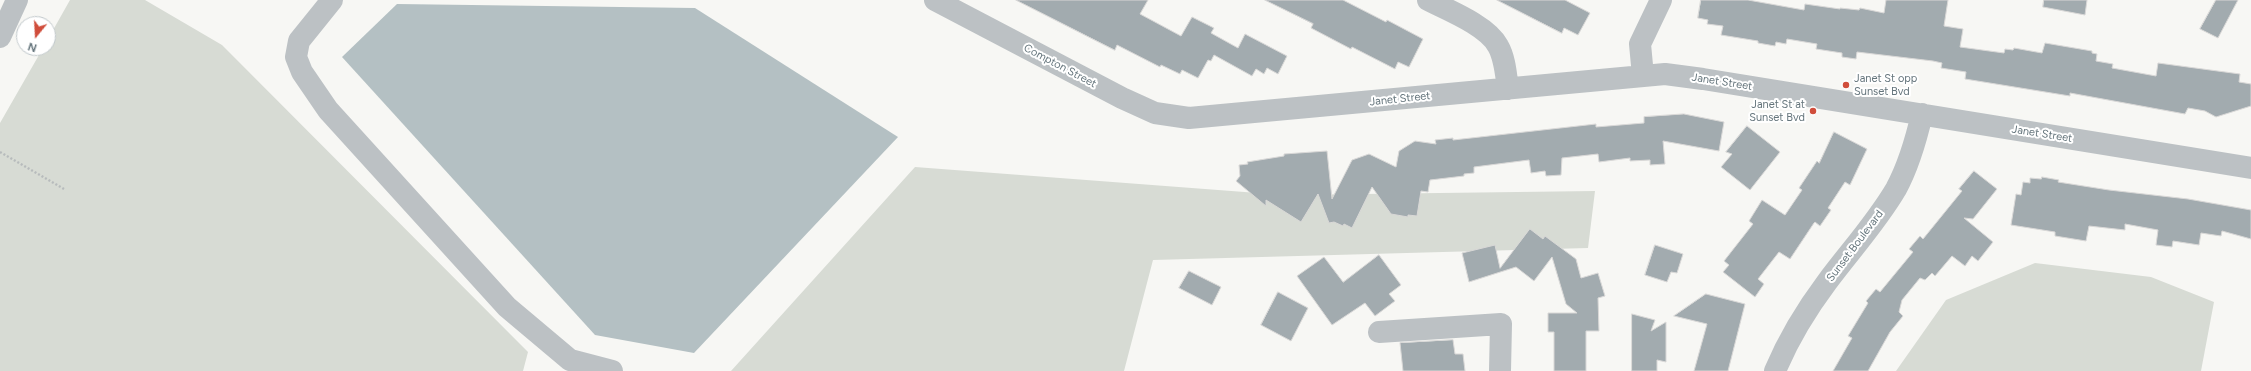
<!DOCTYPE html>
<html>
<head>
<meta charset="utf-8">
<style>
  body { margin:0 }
  #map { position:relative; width:2251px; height:371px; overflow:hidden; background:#f7f7f4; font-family:Figtree,sans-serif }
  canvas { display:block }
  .north { position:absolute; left:16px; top:16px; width:40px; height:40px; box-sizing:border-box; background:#fff; border:1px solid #c1c8cb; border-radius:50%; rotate:198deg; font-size:11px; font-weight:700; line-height:16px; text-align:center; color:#65757c }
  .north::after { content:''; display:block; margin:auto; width:14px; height:18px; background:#d04d3b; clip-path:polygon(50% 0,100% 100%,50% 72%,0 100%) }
</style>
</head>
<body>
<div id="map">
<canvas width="2251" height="371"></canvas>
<div class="north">N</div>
</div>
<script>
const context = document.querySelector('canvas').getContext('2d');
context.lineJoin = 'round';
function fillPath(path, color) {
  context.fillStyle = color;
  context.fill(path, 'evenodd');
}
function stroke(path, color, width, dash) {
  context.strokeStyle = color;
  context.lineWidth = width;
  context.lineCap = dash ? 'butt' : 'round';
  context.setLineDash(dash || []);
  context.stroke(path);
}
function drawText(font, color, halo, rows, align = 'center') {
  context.font = font + ' Figtree,sans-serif';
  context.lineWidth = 4;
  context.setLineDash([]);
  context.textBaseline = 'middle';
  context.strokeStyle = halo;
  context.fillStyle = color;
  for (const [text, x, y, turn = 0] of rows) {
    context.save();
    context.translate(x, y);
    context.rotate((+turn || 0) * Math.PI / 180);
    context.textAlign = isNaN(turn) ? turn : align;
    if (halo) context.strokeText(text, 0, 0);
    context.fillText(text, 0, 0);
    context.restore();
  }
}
fillPath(new Path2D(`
  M70,0H145L222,45L528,352L523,371H0V123L43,48H48V39Z
  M915,167L1284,195L1595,191L1588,248L1153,260L1124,371H731Z
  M2035,263L2151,277L2214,302L2201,371H1896L1946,300Z`), '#d7dbd4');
fillPath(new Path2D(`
  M397,4L695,8L898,137L694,353L595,335L342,57Z`), '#b4c0c3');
const building = new Path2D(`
  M1016,0H1148L1140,14L1181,36L1192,17L1214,28L1211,33L1238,48L1245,34L1287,56L1278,74L1267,68L1264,74L1256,69L1252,76L1214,55L1211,61L1208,60L1198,78L1182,70L1180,74L1161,65L1160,67L1117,45L1115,50Z
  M1265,0H1343L1386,22L1387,20L1423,39L1409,67L1398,62L1395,69L1352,47L1351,49L1311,28L1313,24Z
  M1497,0H1565L1590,13L1578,35L1564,28L1562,33Z
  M1701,0H1748L1804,10L1805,4L1840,9V8L1859,10L1860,8L1884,13L1886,0H1948L1944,26L1963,29L1960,47L2004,53L2005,49L2013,50L2014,48L2042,53L2045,43L2092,51V53L2097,54L2096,61L2113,64L2112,68L2156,76L2158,63L2240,74L2239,82L2251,84V106L2216,117L2205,111L2188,108L2185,114L2070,93V96L1965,79L1966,72L1941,68L1942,63L1933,61L1857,52L1856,59L1842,57V53L1816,49L1817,44L1787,39L1786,44L1776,42L1775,46L1758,43V41L1721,35L1723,26L1707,24L1708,20L1698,18Z
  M2044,0H2087L2085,15L2043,7Z
  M2216,0H2238L2218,38L2200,29Z
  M1684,114L1724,122L1719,151L1663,141L1665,164L1650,165V160L1630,161V158L1599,162L1598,154L1562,158L1561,175L1546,176L1545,171L1531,173L1529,160L1474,167V173L1464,174V176L1430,180L1428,192L1421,191L1417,216L1408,215V217L1391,214L1372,187L1352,228L1344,224L1343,226L1334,222L1329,223L1318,194L1301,222L1266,200V206L1236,181L1240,176L1239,165L1248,164L1247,162L1284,156V154L1327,151L1332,199L1352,160L1369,154L1396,167L1399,151L1415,141L1436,144L1435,140L1453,138V140L1596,124V127L1644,123V117Z
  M1747,126L1780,152L1750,190L1721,167L1732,154L1726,152Z
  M1834,132L1867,149L1850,185L1845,182L1828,208L1831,210L1820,226L1815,222L1814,223L1790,259L1779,252L1758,279L1764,284L1755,297L1723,272L1729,265L1724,261L1753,224L1749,221L1762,200L1785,215L1802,190L1799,188L1817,161L1819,163Z
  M1974,171L1997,189L1973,219L1964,218L1993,242L1978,261L1972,256L1965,266L1952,256L1935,276L1932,273L1925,280L1920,278L1902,300L1899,312L1903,316L1890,332L1868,371H1833L1852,338L1848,336L1868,303L1866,301L1876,289L1880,292L1913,252L1909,249L1920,236L1923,239L1962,191L1959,189Z
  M2042,177L2059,180L2058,182L2109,190L2188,199L2251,210V239L2222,231L2221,236L2201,233L2199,245L2173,241L2172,247L2156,245L2158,230L2125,224V230L2089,226L2086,241L2055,236V232L2011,225L2016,194L2021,195L2023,182L2030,183V178L2041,179Z
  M1530,229L1543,239L1545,236L1576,259L1581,278L1598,273L1605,296L1598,298L1599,331H1586V371H1554V332H1548V313H1577L1566,304L1552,257L1534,281L1516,267L1469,282L1462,253L1495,245L1500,268Z
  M1655,245L1683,254L1677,273L1671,272L1667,282L1645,275Z
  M1379,255L1401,285L1389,294L1395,301L1375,316L1365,303L1332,325L1297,276L1324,257L1343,282Z
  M1189,271L1221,287L1212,305L1179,288Z
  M1278,292L1308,308L1291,341L1261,325Z
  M1706,294L1745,304L1728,371H1694L1707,324L1674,316Z
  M1632,314L1655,320L1651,331L1666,322V362L1657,360V371H1632Z
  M1453,340L1455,354H1463L1465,371H1403L1400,343Z`);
fillPath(building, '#a2abaf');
stroke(building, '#d9d8d7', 1);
stroke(new Path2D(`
  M0,152L64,189`), '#b7bbbc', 2.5, [2, 2]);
stroke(new Path2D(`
  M332,0L299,41L296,57L302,72L328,110L507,307L570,360L612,371
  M935,0L1122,98L1155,113L1189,118L1665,74L1703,79L2251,168
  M1428,0C1448,10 1488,26 1498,46C1505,58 1506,75 1508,89
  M0,37L17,0
  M1643,76L1640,44L1661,0
  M1379,332L1501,324L1500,371
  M1775,371C1788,340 1806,310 1827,282C1850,251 1876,223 1896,189C1909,165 1916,140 1922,114`), '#bcc1c4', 22);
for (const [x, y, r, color] of [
  [1846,85,4,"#d04d3b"],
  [1813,111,4,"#d04d3b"]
]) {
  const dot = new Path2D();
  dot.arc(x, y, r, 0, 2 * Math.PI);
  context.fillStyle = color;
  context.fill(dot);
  stroke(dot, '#fff', 1.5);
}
drawText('11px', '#65757c', '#fff', [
  ["Compton Street",1060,66,28],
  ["Janet Street",1722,82,9],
  ["Janet Street",1400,99,-6],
  ["Janet Street",2042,134,9],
  ["Sunset Boulevard",1855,246,-53]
]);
drawText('11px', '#65757c', '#fff', [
  ["Janet St opp",1854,79],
  ["Sunset Bvd",1854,92],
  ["Janet St at",1805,105,"right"],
  ["Sunset Bvd",1805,118,"right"]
], 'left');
</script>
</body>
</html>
